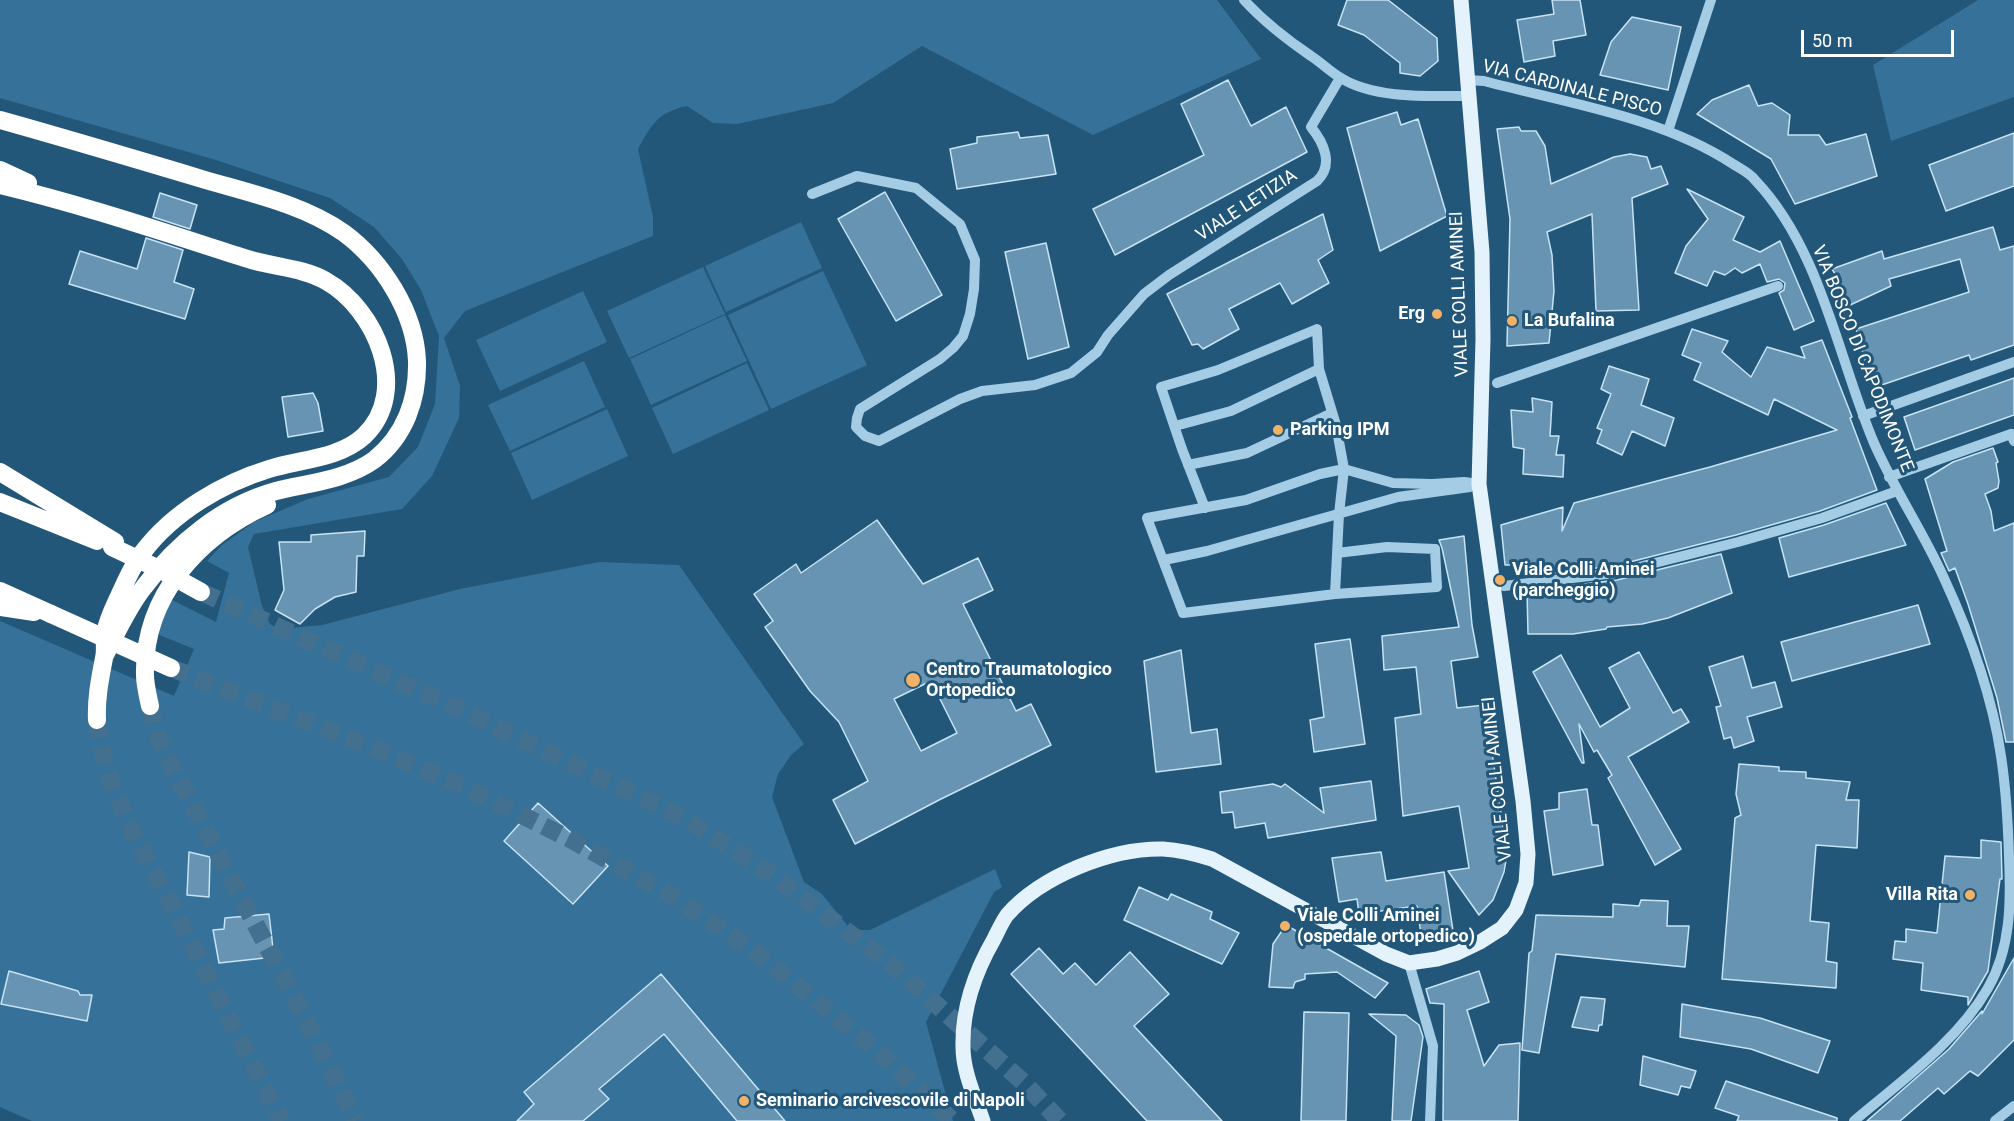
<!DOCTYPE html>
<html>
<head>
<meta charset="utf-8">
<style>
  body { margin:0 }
  #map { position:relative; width:2014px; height:1121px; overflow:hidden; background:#22577a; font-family:Roboto,sans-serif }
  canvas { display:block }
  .scale { position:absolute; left:1801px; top:30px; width:153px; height:27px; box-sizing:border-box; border:3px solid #fff; border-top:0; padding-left:8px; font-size:18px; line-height:21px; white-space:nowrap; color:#fff; -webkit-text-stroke:4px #22577a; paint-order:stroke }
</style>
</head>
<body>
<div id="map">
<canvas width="2014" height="1121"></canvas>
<div class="scale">50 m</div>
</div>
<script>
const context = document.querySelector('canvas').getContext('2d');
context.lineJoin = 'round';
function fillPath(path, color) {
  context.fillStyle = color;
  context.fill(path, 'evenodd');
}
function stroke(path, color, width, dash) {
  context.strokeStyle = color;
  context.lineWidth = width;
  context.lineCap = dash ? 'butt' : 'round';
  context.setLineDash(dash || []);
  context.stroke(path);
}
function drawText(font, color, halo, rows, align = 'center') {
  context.font = font + ' Roboto,sans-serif';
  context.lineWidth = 6;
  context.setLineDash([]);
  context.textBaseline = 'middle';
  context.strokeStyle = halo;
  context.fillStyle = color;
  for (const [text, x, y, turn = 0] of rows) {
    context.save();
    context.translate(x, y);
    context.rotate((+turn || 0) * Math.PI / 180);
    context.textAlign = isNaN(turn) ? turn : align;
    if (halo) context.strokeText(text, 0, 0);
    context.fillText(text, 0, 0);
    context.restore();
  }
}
fillPath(new Path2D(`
  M0,0H1217L1261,59L1093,135L922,46L833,103L737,124L713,123L687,106C657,113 652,124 638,149L653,217V236L465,311L444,338L460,386L459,418L432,476L402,509L254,534L248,547L262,606L270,624L279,629L322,625L460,589L599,562L679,565L804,744L791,755L778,774L772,797L804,882L822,894L851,930H870L995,869L1002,887L994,892L926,1022L953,1121H32L0,1107V621L174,696L194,649L157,634L170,599L216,622L229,573L207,561L222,545L254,522L308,499L389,477L418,447L435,404L439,336L421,290L402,259L374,227L330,198L216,160L0,98Z
  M1978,0H2014V97L1891,141L1873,65Z
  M801,222L822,268L726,312L705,266Z
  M703,267L725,314L629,358L607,311Z
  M823,271L867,365L771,409L728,315Z
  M583,291L607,342L500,391L476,340Z
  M725,315L747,361L651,405L630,359Z
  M584,361L605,407L510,451L488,405Z
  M747,363L769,410L673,454L652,408Z
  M607,409L628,456L532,500L511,453Z`), '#357198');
const building = new Path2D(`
  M1347,0H1388L1437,38L1438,61L1420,76L1400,73V63L1364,35L1338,25Z
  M1552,0H1580L1586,35L1553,41L1555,56L1524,62L1517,20L1554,14Z
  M1632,17L1681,27L1668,90L1600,75L1611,42Z
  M1228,80L1251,126L1286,107L1307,152L1115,255L1093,209L1204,155L1181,104Z
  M1749,85L1758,106L1772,103L1790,115L1788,135H1819L1826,145L1866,134L1877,176L1795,204L1771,159L1697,114L1712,100Z
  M1397,112L1401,125L1418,119L1447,216L1380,251L1347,128Z
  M1519,127L1521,131H1536L1545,146L1551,184L1614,157L1630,154L1647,157L1651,169L1661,166L1668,184L1632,198L1639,310L1596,311L1592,214L1547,232L1552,255L1554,291L1549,343L1507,346L1510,219L1497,129Z
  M1018,132L1020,138L1048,135L1056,174L957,189L950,149L977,143V137Z
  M2014,133V186L1946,211L1929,165Z
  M1687,189L1744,217L1733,240L1760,252L1780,241L1814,321L1794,330L1779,293L1784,290L1785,283L1779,279L1767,282L1760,264L1742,273L1735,268L1725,275L1714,271L1707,286L1675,273L1686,246L1708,219Z
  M885,192L942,295L896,321L838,219Z
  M160,193L197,205L190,229L153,217Z
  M1323,214L1333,250L1318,260L1329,283L1292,304L1280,283L1229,309L1239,329L1203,349L1198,344L1192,345L1167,294Z
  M1993,227L2000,250L2014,246V345L1971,360L1969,355L1873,388L1856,329L1969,292L1960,259L1889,279L1891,286L1848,306L1841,284L1832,269L1882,251L1884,259Z
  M146,238L183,250L174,282L194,289L185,319L69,284L80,251L137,269Z
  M1046,243L1069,347L1028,359L1005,252Z
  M1692,329L1728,341L1722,352L1751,377L1767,347L1805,358L1801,347L1822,340L1852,417L1850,418L1877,490L1820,511L1736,535L1614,566L1527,576L1526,565H1505L1501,525L1563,507L1562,531L1574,503L1710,467L1837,430L1774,399L1768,415L1694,380L1701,363L1682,355Z
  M1609,366L1649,379L1641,405L1674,418L1665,446L1632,431L1622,455L1597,443L1602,430L1597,428L1611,394L1601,389Z
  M2014,378V415L1915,450L1904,417Z
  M313,393L318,403L323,431L288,437L282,397Z
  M1532,398L1552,402L1550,436H1559L1556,455H1564L1563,477L1523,474L1524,449L1513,447L1511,410L1533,412Z
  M1993,448L1998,462L1996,463L1999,481L1998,488L1985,494L1991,511L1994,531L2014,523V742H2006L1997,698L1968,604L1955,568L1949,571L1941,553L1947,551L1925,479L1953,462Z
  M1886,503L1906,545L1789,577L1779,538L1824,525Z
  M877,520L923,584L978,558L993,590L963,604L1016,711L1031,704L1051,745L939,800L855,844L833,800L868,781L839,722L810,691L765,627L773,621L754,594L796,564L801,573ZM931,681L957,733L921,751L894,699Z
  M365,531L364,556H357L356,592L335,597L315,609L300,624L275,610L284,590L279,542H311V535Z
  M1464,536L1472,625L1478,657L1451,661L1457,708L1485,705L1507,854L1504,872L1493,900L1479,915L1448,871L1469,868L1459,806L1403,816L1395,718L1421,714L1416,667L1384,670L1382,636L1459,627L1442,548L1439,540Z
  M1721,554L1732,593L1668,618L1642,624L1607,627L1606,629L1573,634H1528L1527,591L1617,580Z
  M1918,605L1930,644L1792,681L1781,642Z
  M1350,639L1365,744L1314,752L1310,720L1324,717L1315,644Z
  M1181,650L1191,733L1217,729L1221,764L1156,772L1144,661Z
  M1639,652L1673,713L1681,709L1689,722L1628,757L1681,849L1655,865L1608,778L1612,775L1597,750L1594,752L1579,724L1584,763H1582L1533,672L1561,655L1600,727L1630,708L1609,668Z
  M1743,656L1752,688L1775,682L1782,707L1747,717L1754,741L1734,748L1731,737L1724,739L1716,707L1721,706L1709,667Z
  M1739,764L1779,767V771L1806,772V778L1850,782L1846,800H1859L1857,848L1816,845L1810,921L1829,923L1826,961L1837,963L1836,988L1722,979L1735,818L1741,815L1736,794Z
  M1371,781L1376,820L1268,838L1265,823L1235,828L1233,812L1222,813L1220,792L1273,784L1281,787L1285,784L1324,813L1320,788Z
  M1587,789L1592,825H1598L1603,865L1553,875L1544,811L1559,809V793Z
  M538,803L608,866L573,904L504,841Z
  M1981,840L2001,842L2002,879H2000L1988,971L1968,1005V997L1921,990L1923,963L1893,959L1895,941L1906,942V929L1937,933L1945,856L1981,858Z
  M189,852L210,857L209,897L187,895Z
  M1381,852L1386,881L1444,872L1454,937L1422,942L1417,906L1359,914L1357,899L1339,902L1332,858Z
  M1139,887L1168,900L1171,894L1212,912L1210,919L1239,933L1222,964L1124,920Z
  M1641,900L1668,901L1667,926H1689L1685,967L1556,954L1539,1053L1522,1050L1529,953L1532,951L1536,915L1613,917V904L1639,906Z
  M269,914L274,957L219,963L213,930L224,929L225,918Z
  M1286,925L1312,940L1388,983L1375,998L1337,972L1305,974V979L1295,982L1293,988L1269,987L1273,944Z
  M1039,948L1063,974L1075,963L1096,985L1130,952L1169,994L1134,1026L1222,1121H1147L1011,974Z
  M2014,958V1040L1978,1076L1970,1071L1944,1094L1938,1088L1900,1121H1867L1949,1049L1982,1011V1014Z
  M9,971L78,991L80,995H92L87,1021L1,1004Z
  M1479,971L1489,1002L1467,1010L1484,1066L1499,1045L1520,1043L1518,1121H1443L1444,1004L1430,1003L1426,989Z
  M661,974L785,1121H737L664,1034L599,1089L609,1099L583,1121H517L534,1104L524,1092Z
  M1581,997L1605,999L1602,1025H1599L1598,1031L1572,1027Z
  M1682,1004L1760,1018L1830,1041L1818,1073L1751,1049L1680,1037Z
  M1304,1012L1349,1013L1346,1121H1301Z
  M1369,1014L1406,1015L1419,1025L1423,1037L1411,1121H1392L1396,1036Z
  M1643,1056L1696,1071L1690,1088L1681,1086L1678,1095L1640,1085Z
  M1726,1081L1837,1118V1121H1737L1739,1116L1715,1108Z`);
fillPath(building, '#6794b2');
stroke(building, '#c7e3f4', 1.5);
stroke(new Path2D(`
  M201,592L455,707L687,820L764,869L893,966L1023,1082L1060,1121
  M171,668L368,746L467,788L572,840L671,895L752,949L872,1046L953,1121
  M150,706L156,731L165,753L317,1041L356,1121
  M97,720C105,794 147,857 180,921C214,988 247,1055 282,1121`), '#43708e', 18, [18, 9]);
stroke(new Path2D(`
  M1244,0C1264,22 1286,39 1311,56C1322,63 1330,72 1341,78C1374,99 1430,96 1468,96
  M1467,80L1484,81C1567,103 1661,117 1733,164C1741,169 1750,173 1755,180C1821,249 1838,358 1874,443C1894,489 1922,530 1943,576C1969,632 1992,694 2001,756C2006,789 2008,823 2009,857C2011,902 2011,948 1988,988C1957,1042 1900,1082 1854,1121
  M1668,131L1711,0
  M812,194L857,176L916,188L960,224L975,260L974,289L970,314L963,336L953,348L940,359L860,409L857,418L856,427L865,436L879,441L960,399L982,391L1035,385L1071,373L1097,352L1108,335L1144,294L1169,275L1317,181C1334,165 1324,143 1311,127L1340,78
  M1497,383L1778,286
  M1863,416L2014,362
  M1175,426L1231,411L1319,369
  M1188,465L1247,453L1332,413
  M1889,477L2011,434L2014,441
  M1205,508L1182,449L1161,387L1218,370L1317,329L1319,369L1336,425L1344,469L1339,514L1335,594L1437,587L1435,549L1387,547L1337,553
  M1164,560L1207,551L1398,497L1470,487
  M1504,586L1615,573L1738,542L1822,518L1897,491
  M1335,594L1183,613L1147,518L1246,500L1320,474L1344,469L1393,483L1432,484L1464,482L1479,484
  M1409,963L1433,1046L1430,1121
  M1995,1121L2014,1106`), '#a4cce5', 10);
stroke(new Path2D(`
  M983,1121C975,1097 963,1072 963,1047C962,1007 975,972 994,939C998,931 1002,922 1007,915C1041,876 1111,848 1163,849C1180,850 1196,854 1212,859L1386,954L1409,963L1437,959L1457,953L1480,942L1502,928L1516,910L1526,883L1528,854L1523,801L1479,484L1483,339L1482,252L1461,0`), '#e4f2fc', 15);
stroke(new Path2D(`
  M0,120C68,139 135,159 202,179C249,193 303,204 344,233C382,261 415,312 417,361C418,399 405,436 374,460C346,480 308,483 276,491C222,506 177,543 144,587C128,607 117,632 105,655
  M0,170L28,183
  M0,185C84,205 166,233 248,259C273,267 304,268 326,281C376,309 411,391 364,436C339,459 300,459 269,469C223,483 173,512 143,552C133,564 127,579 120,594C114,607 107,620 105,634C104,642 106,650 104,658C100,679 96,698 97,720
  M0,472L115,542
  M0,502L97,541
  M0,591L51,614
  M0,607L34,612
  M150,706C148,696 145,685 145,675C143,596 199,536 267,505`), '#fff', 18);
stroke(new Path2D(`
  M112,547L163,571L201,592
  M51,614L171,668`), '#fff', 18);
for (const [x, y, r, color] of [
  [1437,314,6,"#f1b266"],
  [1512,321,6,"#f1b266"],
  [1278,430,6,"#f1b266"],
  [1500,580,6,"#f1b266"],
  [913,680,8,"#f1b266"],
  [1970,895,6,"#f1b266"],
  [1285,926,6,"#f1b266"],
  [744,1101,6,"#f1b266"]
]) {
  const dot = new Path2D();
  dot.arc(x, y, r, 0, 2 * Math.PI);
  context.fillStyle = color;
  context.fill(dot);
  stroke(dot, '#22577a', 2);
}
drawText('18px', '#fff', '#22577a', [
  ["VIA CARDINALE PISCO",1572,89,14],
  ["VIALE LETIZIA",1247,206,-33],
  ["VIALE COLLI AMINEI",1460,294,-92],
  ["VIA BOSCO DI CAPODIMONTE",1862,359,68],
  ["VIALE COLLI AMINEI",1498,779,-96]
]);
drawText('bold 18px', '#fff', '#22577a', [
  ["Erg",1425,314,"right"],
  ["La Bufalina",1524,321],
  ["Parking IPM",1290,430],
  ["Viale Colli Aminei",1512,570],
  ["(parcheggio)",1512,591],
  ["Centro Traumatologico",926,670],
  ["Ortopedico",926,691],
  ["Villa Rita",1958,895,"right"],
  ["Viale Colli Aminei",1297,916],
  ["(ospedale ortopedico)",1297,937],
  ["Seminario arcivescovile di Napoli",756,1101]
], 'left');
</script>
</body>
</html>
